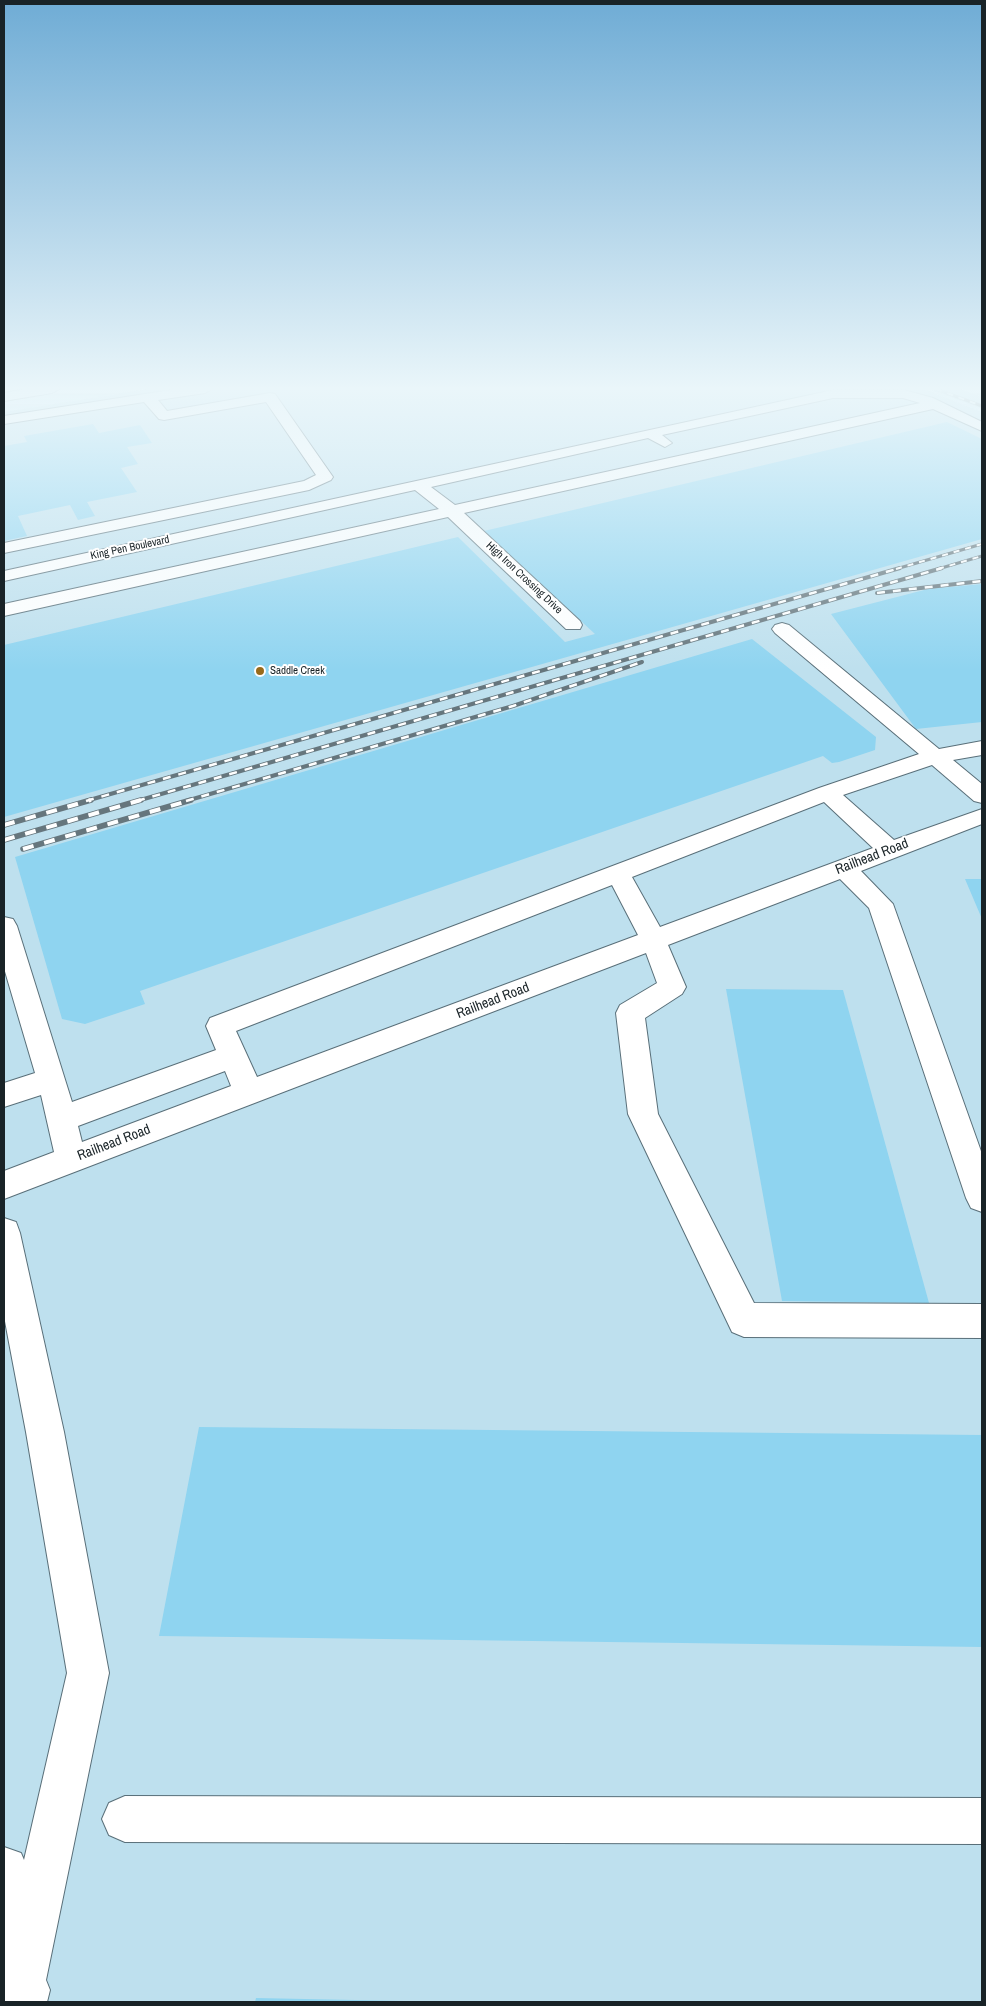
<!DOCTYPE html>
<html>
<head>
<meta charset="utf-8">
<style>
  body { margin:0 }
  #map { position:relative; width:986px; height:2006px; overflow:hidden; background:#d1eaf5; font-family:"Archivo Narrow",sans-serif }
  canvas { display:block }
  .frame { position:absolute; inset:0; border:5px solid #192327; pointer-events:none }
</style>
</head>
<body>
<div id="map">
<canvas width="986" height="2006"></canvas>
<div class="frame"></div>
</div>
<script>
const context = document.querySelector('canvas').getContext('2d');
context.lineJoin = 'round';
function fillPath(path, color) {
  context.fillStyle = color;
  context.fill(path, 'evenodd');
}
function stroke(path, color, width, dash) {
  context.strokeStyle = color;
  context.lineWidth = width;
  context.lineCap = dash ? 'butt' : 'round';
  context.setLineDash(dash || []);
  context.stroke(path);
}
function drawText(font, color, halo, rows, align = 'center') {
  context.font = font + ' "Archivo Narrow",sans-serif';
  context.lineWidth = 4;
  context.setLineDash([]);
  context.textBaseline = 'middle';
  context.strokeStyle = halo;
  context.fillStyle = color;
  for (const [text, x, y, turn = 0] of rows) {
    context.save();
    context.translate(x, y);
    context.rotate((+turn || 0) * Math.PI / 180);
    context.textAlign = isNaN(turn) ? turn : align;
    if (halo) context.strokeText(text, 0, 0);
    context.fillText(text, 0, 0);
    context.restore();
  }
}
fillPath(new Path2D(`
  M148,389H923L982,412V2002H4V412Z
  M929,389H960L982,397V409Z`), '#bee0ee');
fillPath(new Path2D(`
  M947,422L982,439V539L4,817V645L458,537L565,642L595,634L484,531Z
  M93,424L99,433L140,425L152,443L127,447L138,464L121,468L137,492L87,502L95,516L78,520L70,505L18,516L27,536L4,541V446L27,442L24,436Z
  M982,584V722L916,729L831,614L928,589Z
  M752,639L876,737L875,750L839,762L832,763L823,756L140,991L145,1004L85,1024L62,1019L15,857Z
  M965,879H982V919Z
  M726,989L843,990L929,1303L782,1301Z
  M199,1427L982,1435V1647L159,1636Z
  M256,1998L404,2001V2002H255Z`), '#8fd4f0');
const minor = new Path2D(`
  M177,389H212L205,393L158,400L167,411L270,393L275,394L333,477L331,480L309,490L4,553V543L304,481L316,475L266,402L164,420L159,419L144,402L4,424V416Z
  M833,390H904L933,398L982,422V431L933,409L464,513L580,621L582,625L580,629H566L448,517L4,616V604L439,509L415,490L4,581V571ZM833,398H903L920,403L455,505L431,487L648,438L665,447L672,443L662,435Z
  M782,623L789,625L939,749L982,741V755L953,760L982,784V803L974,801L932,765L843,795L894,840L982,809V824L861,871L893,904L982,1154V1212L971,1208L966,1198L869,908L840,879L668,945L686,987L682,994L645,1018L658,1114L754,1303L982,1304V1338L744,1337L732,1332L628,1114L616,1013L620,1005L657,983L646,953L4,1199V1171L54,1152L41,1095L4,1107V1083L35,1073L4,968V917L13,919L17,926L72,1102L216,1050L206,1026L210,1018L819,788L919,754L775,633L772,629L775,625ZM824,802L873,848L660,927L632,877ZM612,885L638,935L257,1077L236,1031ZM225,1071L231,1086L82,1142L78,1126Z
  M4,1218L16,1222L20,1233L64,1432L109,1673L46,1980L50,1990L47,2002H4V1847L21,1853L24,1860L67,1673L26,1432L4,1316Z
  M125,1796L982,1798V1844L125,1842L109,1835L102,1819L109,1803Z`);
const highway = new Path2D(`
  M26,389H59L52,393L4,401V393Z`);
stroke(minor, '#596f79', 2);
stroke(highway, '#596f79', 2);
fillPath(minor, '#fff');
fillPath(highway, '#fff');
const railFar2 = new Path2D(`
  M936,389L982,406
  M896,569L982,544
  M938,569L982,556`);
const railFar1 = new Path2D(`
  M877,593L982,581
  M86,801L900,568
  M137,801L942,568
  M186,801L513,706L642,662`);
const rail = new Path2D(`
  M4,825L91,800
  M4,840L141,800
  M23,849L191,800`);
stroke(railFar2, '#66767d', 3);
stroke(railFar1, '#66767d', 4);
stroke(rail, '#66767d', 5.5);
stroke(railFar2, '#fff', 2, [6]);
stroke(railFar1, '#fff', 2.5, [8]);
stroke(rail, '#fff', 4, [11]);
const sky = context.createLinearGradient(0, 0, 0, 670);
sky.addColorStop(0, '#6facd5');
sky.addColorStop(0.58, '#eaf6fa');
sky.addColorStop(1, '#eaf6fa00');
context.fillStyle = sky;
context.fillRect(0, 0, 986, 670);
for (const [x, y, r, color] of [
  [260,671,5,"#986a1a"]
]) {
  const dot = new Path2D();
  dot.arc(x, y, r, 0, 2 * Math.PI);
  context.fillStyle = color;
  context.fill(dot);
  stroke(dot, '#fff', 2);
}
drawText('11px', '#192327', '#fff', [
  ["King Pen Boulevard",130,548,-12],
  ["High Iron Crossing Drive",524,578,43]
]);
drawText('11px', '#192327', '#fff', [
  ["Saddle Creek",270,671]
], 'left');
drawText('14px', '#192327', '#fff', [
  ["Railhead Road",872,857,-21],
  ["Railhead Road",493,1001,-21],
  ["Railhead Road",114,1143,-21]
]);
</script>
</body>
</html>
